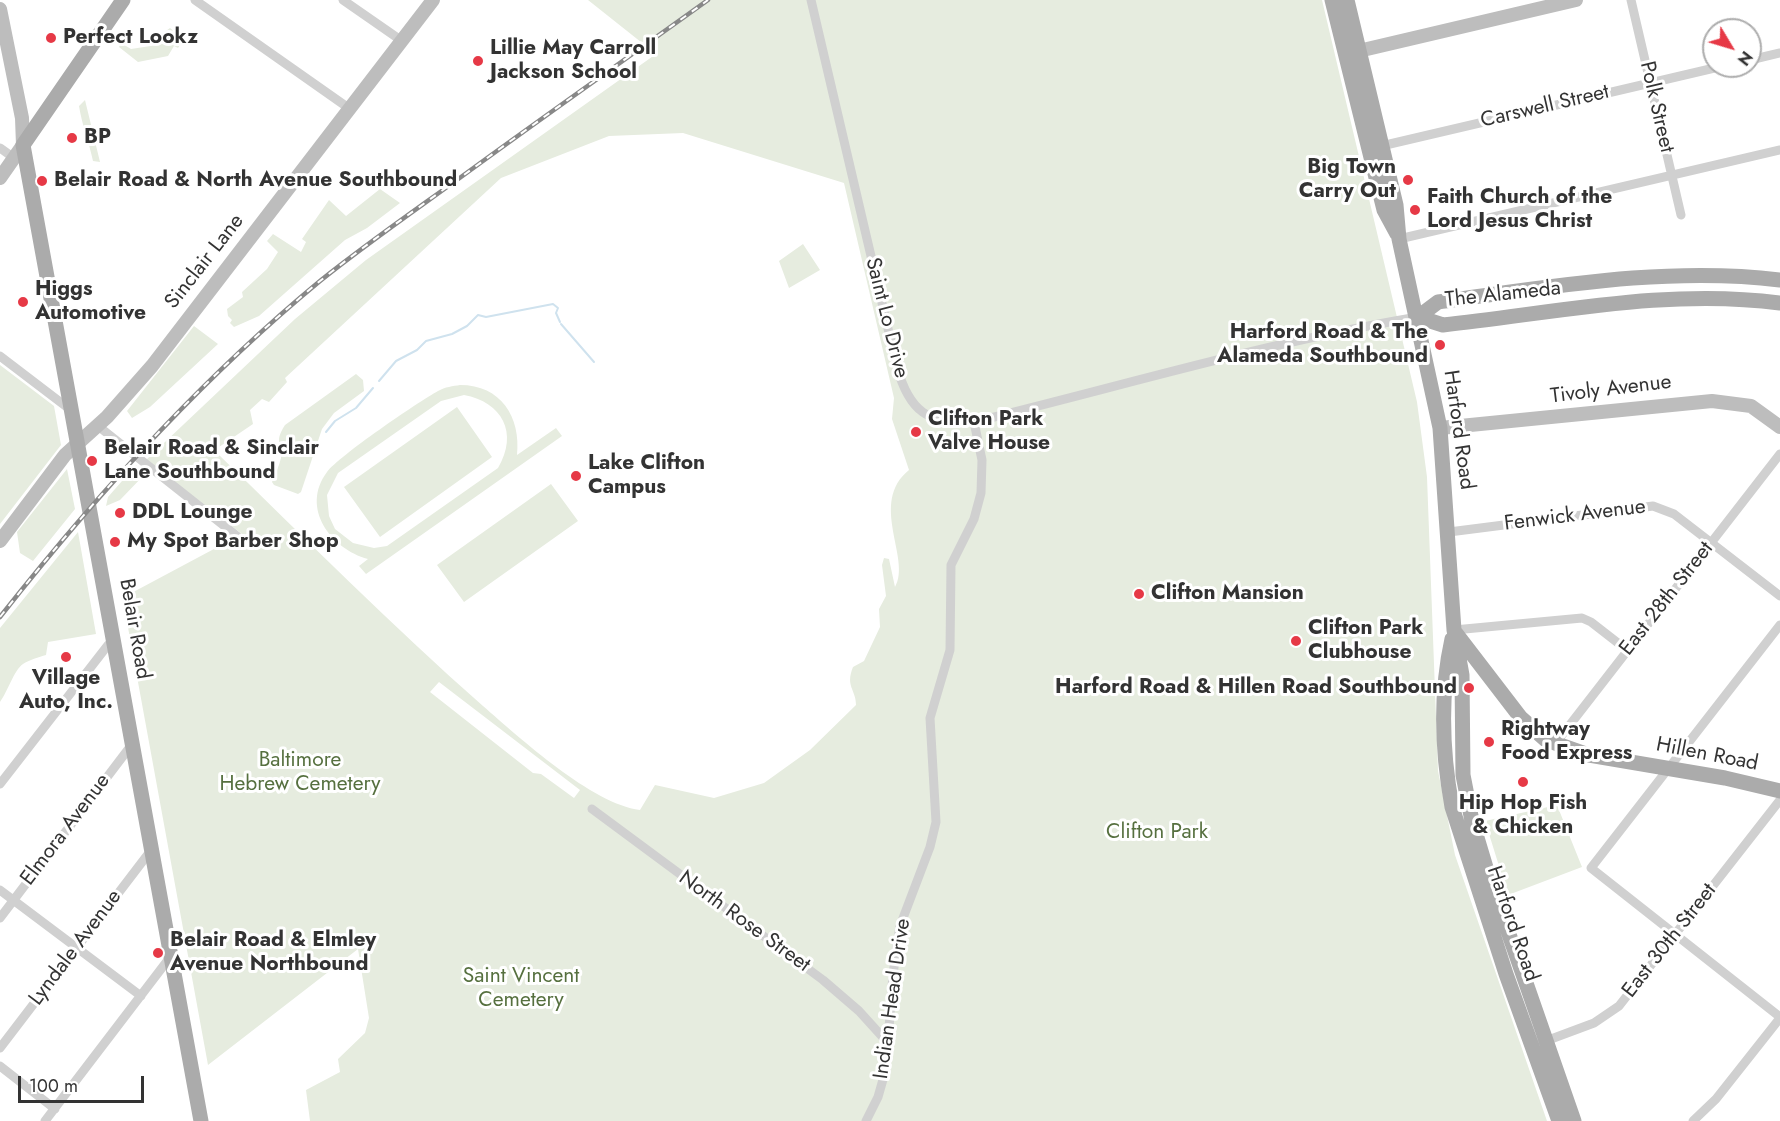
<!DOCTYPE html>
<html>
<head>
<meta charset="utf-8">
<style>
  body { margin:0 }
  #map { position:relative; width:1780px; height:1121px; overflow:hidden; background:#fff; font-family:Jost,sans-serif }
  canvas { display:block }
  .north { position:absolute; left:1702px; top:18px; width:60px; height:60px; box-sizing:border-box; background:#fff; border:2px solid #adadad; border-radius:50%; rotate:128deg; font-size:16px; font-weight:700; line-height:24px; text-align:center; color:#333 }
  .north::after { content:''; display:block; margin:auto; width:21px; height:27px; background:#e63946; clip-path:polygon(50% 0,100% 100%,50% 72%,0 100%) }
  .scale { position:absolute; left:18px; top:1076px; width:126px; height:27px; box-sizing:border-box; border:3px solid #333; border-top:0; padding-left:8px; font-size:18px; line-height:21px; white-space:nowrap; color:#333; -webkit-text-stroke:4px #fff; paint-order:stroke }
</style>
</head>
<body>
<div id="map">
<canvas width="1780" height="1121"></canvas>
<div class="north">N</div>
<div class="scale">100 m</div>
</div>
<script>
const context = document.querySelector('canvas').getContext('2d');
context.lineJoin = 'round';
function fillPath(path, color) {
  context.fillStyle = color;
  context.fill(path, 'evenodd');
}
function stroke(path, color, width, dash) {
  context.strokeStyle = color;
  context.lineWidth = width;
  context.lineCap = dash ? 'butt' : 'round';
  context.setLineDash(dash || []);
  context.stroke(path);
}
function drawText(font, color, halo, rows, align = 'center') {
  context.font = font + ' Jost,sans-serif';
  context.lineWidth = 6;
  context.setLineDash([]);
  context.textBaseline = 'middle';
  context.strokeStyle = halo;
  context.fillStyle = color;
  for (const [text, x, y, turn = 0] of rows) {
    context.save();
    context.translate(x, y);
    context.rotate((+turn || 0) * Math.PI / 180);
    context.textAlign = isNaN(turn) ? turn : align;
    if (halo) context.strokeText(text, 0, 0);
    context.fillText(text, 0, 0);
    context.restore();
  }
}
fillPath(new Path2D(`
  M588,0H1322L1417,402L1427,477L1438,771L1455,855L1547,1121H310L306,1090L340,1072L338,1059L365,1033L369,1018L358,949L208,1065L123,600L124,597L242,534L146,460L295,319L366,260L656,54ZM683,133L844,183L894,398L892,419L909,470C868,503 912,559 895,587L889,559L884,558L882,565L886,596L879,609L880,627L864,661L853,667C845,687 856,689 856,705L810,750L764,783L714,798L655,785L640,810C592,804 520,738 483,706C392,626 306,539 219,455V447L253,424L250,410L262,399L269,402L287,382L285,378L501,178L609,136ZM439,682L580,790L574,798L541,774L533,773L430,692Z
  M170,28L184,39L178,48L174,46L168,56L138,62L119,47L121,43L131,49L157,45L163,33Z
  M85,100L100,162L93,161C89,142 82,125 79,106Z
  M380,189L400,203L367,228L345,240L259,316L234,327L230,323L232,320L228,316L227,309L243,297L242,292L267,269L278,252L267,241L273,234L301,252L306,242L302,239L329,200L346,216Z
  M803,244L820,270L789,288L779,261Z
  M194,326L218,344L150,407L132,418L127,411Z
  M0,365L54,406L61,445L0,524Z
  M356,374L363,380L364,391L334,413L322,429L301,492L298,494L274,485L272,482C275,475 279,466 281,458C283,443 273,444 285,425Z
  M460,385C501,385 521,417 517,455L556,428L562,436L366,574L359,566L368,559C331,549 300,508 327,472C339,456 418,402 438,391C445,387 453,386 460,385ZM464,395C502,402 519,433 498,468L387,546L374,548L353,543L335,529L329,516L327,495L338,473L441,401Z
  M457,407L492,457L380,537L344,487Z
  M136,465L146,473L120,500L106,506L108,497Z
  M67,469L75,509L33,561L20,553L17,532Z
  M551,484L578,521L464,602L437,565Z
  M78,532L96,634L48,642L46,655C39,657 29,660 23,664C14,670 8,691 0,702V628Z
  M1557,805L1582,867L1508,895L1485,821Z`), '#e6ecdf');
stroke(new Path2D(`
  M561,324L594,362
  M379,381L396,361L417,350L426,341L452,334L467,326L478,315L486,317L553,304L558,308L556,313L560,322
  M326,432L335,421L356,408L373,388`), '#cfe2ee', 2);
stroke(new Path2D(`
  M195,0L350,109
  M343,0L402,41
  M811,0L897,367C909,411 928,425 974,422C1122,386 1268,342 1418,317
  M1631,0L1681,215
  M1750,60L1780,53
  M1377,147L1723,66
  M0,148L14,158
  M1399,239L1780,150
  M0,356L72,411
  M98,426L237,536
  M1449,532L1653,506L1674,514L1780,596
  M1780,625L1591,868L1780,1017
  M1454,630L1582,618L1591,622L1627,650
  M1555,744L1780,454
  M0,784L108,645L115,644
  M592,809L823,980L859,1011L888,1043
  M0,890L141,996
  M0,918L133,743
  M1543,1042L1594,1023L1619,1006L1780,800
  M0,1048L152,849
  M0,1066L55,1109
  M45,1121L171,956
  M866,1121L878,1097L886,1069L893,974L900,926L930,847L936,822L930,718L950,650L951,565L974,519L981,493L982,460L974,422
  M1693,1121L1716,1099L1780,1018`), '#d0d0d0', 9);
stroke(new Path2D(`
  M0,9L22,118L23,145L0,178
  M1350,53L1576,0
  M1440,428L1712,401L1751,406L1780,427
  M0,541L65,455L107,417L152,366L433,0`), '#bdbdbd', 14);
stroke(new Path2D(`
  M123,0L23,145L201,1121
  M1332,0L1384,210L1397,234
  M1347,0L1396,205L1399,239L1440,428L1454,630L1462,675L1463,775L1472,821L1487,871L1574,1121
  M1418,317L1438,302C1551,287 1666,266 1780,280
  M1418,317L1443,325C1555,313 1668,288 1780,303
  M1455,632L1521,718L1546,740L1589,755L1725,778L1780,791
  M1452,639C1440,693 1442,752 1452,807L1506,974L1559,1121`), '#ababab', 15);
const rail = new Path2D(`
  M0,617C96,495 200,380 320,281C366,244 414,211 461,177C543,117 626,59 708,0`);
stroke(rail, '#888', 4.5);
stroke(rail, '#fff', 2, [7]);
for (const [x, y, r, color] of [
  [51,38,6,"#e63946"],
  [478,61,6,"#e63946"],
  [72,138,6,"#e63946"],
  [1408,180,6,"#e63946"],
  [42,181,6,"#e63946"],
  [1415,210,6,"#e63946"],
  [23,302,6,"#e63946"],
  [1440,345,6,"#e63946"],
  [916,432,6,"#e63946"],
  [92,461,6,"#e63946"],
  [576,476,6,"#e63946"],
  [120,513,6,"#e63946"],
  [115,542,6,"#e63946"],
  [1139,594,6,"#e63946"],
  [1296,641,6,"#e63946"],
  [66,657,6,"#e63946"],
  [1469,688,6,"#e63946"],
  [1489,742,6,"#e63946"],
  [1523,782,6,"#e63946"],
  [158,953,6,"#e63946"]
]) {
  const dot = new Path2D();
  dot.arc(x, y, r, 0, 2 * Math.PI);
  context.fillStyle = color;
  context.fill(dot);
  stroke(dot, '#fff', 2);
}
drawText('bold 21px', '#333', '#fff', [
  ["Perfect Lookz",63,38],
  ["Lillie May Carroll",490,49],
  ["Jackson School",490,73],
  ["BP",84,138],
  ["Big Town",1396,168,"right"],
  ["Carry Out",1396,192,"right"],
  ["Belair Road & North Avenue Southbound",54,181],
  ["Faith Church of the",1427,198],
  ["Lord Jesus Christ",1427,222],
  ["Higgs",35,290],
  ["Automotive",35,314],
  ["Harford Road & The",1428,333,"right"],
  ["Alameda Southbound",1428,357,"right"],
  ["Clifton Park",928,420],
  ["Valve House",928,444],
  ["Belair Road & Sinclair",104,449],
  ["Lane Southbound",104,473],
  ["Lake Clifton",588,464],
  ["Campus",588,488],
  ["DDL Lounge",132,513],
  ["My Spot Barber Shop",127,542],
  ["Clifton Mansion",1151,594],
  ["Clifton Park",1308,629],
  ["Clubhouse",1308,653],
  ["Village",66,679,"center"],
  ["Auto, Inc.",66,703,"center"],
  ["Harford Road & Hillen Road Southbound",1457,688,"right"],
  ["Rightway",1501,730],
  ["Food Express",1501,754],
  ["Hip Hop Fish",1523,804,"center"],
  ["& Chicken",1523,828,"center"],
  ["Belair Road & Elmley",170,941],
  ["Avenue Northbound",170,965]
], 'left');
drawText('21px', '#333', '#fff', [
  ["Carswell Street",1545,107,-13],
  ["Polk Street",1656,107,77],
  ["Sinclair Lane",205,262,-52],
  ["The Alameda",1503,295,-6],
  ["Saint Lo Drive",886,318,76],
  ["Tivoly Avenue",1611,390,-7],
  ["Harford Road",1458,430,82],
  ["Fenwick Avenue",1575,516,-7],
  ["East 28th Street",1667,599,-52],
  ["Belair Road",134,629,80],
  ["Hillen Road",1707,755,11],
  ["Elmora Avenue",66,830,-53],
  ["North Rose Street",744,922,36],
  ["Harford Road",1512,924,71],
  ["East 30th Street",1670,941,-52],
  ["Lyndale Avenue",76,948,-53],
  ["Indian Head Drive",893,999,-82]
]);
drawText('21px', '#56703f', '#fff', [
  ["Baltimore",300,761],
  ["Hebrew Cemetery",300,785],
  ["Clifton Park",1157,833],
  ["Saint Vincent",521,977],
  ["Cemetery",521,1001]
]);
</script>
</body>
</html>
